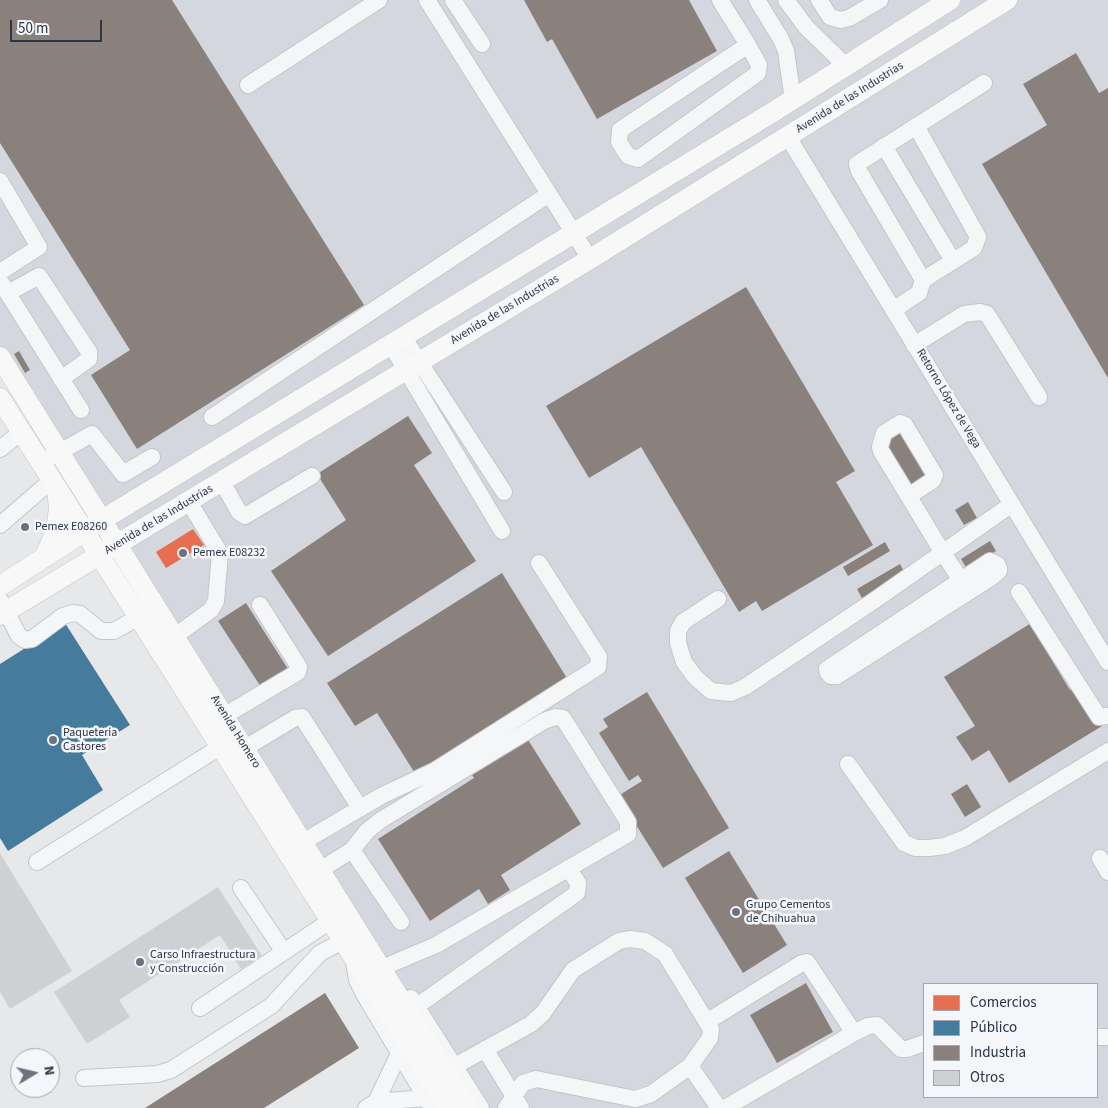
<!DOCTYPE html>
<meta charset="utf-8">
<style>
body{margin:0}
#map{position:relative;width:1108px;height:1108px;overflow:hidden;background:#e6e8ea;font-family:"Source Sans 3",sans-serif}
canvas{display:block}
.legend{position:absolute;left:923px;top:983px;width:175px;height:115px;box-sizing:border-box;background:#f4f6f9;border:1px solid #a4a8b1;margin:0;padding:6px 9px;list-style:none;font-size:15px;color:#2b3445}
.legend li{display:flex;align-items:center;gap:10px;height:25px}
.legend b{width:25px;border:1px solid #a4a8b1}
.north{position:absolute;left:10px;top:1048px;width:50px;height:50px;box-sizing:border-box;background:#f4f6f9;border:1px solid #a4a8b1;border-radius:50%;rotate:81deg;font-size:14px;font-weight:700;line-height:20px;text-align:center;color:#2b3445}
.north::after{content:'';display:block;margin:auto;width:18px;height:22px;background:#6c737f;clip-path:polygon(50% 0,100% 100%,50% 72%,0 100%)}
.scale{position:absolute;left:10px;top:20px;width:92px;height:22px;box-sizing:border-box;border:2px solid #2b3445;border-top:0;padding-left:6px;font-size:15px;line-height:18px;white-space:nowrap;color:#2b3445;-webkit-text-stroke:4px #f4f6f9;paint-order:stroke}
</style>
<div id="map">
<canvas width="1108" height="1108"></canvas>
<ul class="legend">
<li><b style="height:14px;background:#e76f51"></b>Comercios</li>
<li><b style="height:14px;background:#457b9d"></b>Público</li>
<li><b style="height:14px;background:#8a817c"></b>Industria</li>
<li><b style="height:14px;background:#ced0d3"></b>Otros</li>
</ul>
<div class="north">N</div>
<div class="scale">50 m</div>
</div>
<script>
const c = document.querySelector('canvas').getContext('2d');
c.lineJoin = 'round';
function paint(path, color) {
  c.fillStyle = color;
  c.fill(path, 'evenodd');
}
function shape(rows) {
  const path = new Path2D();
  for (const r of rows) {
    path.moveTo(r[0], r[1]);
    for (let i = 2; i < r.length; i += 2) path.lineTo(r[i], r[i + 1]);
  }
  return path;
}
function stroke(path, color, width, dash) {
  c.strokeStyle = color;
  c.lineWidth = width;
  c.lineCap = dash ? 'butt' : 'round';
  c.setLineDash(dash || []);
  c.stroke(path);
}
function drawText(font, color, halo, rows, align = 'center') {
  c.font = font + ' "Source Sans 3",sans-serif';
  c.lineWidth = 5;
  c.setLineDash([]);
  c.textBaseline = 'middle';
  c.strokeStyle = halo;
  c.fillStyle = color;
  for (const [text, x, y, turn = 0] of rows) {
    c.save();
    c.translate(x, y);
    c.rotate((+turn || 0) * Math.PI / 180);
    c.textAlign = isNaN(turn) ? turn : align;
    if (halo) c.strokeText(text, 0, 0);
    c.fillText(text, 0, 0);
    c.restore();
  }
}
const built = shape([
 [0,0,1108,0,1108,1108,477,1108,0,350],
 [924,984,1097,984,1097,1097,924,1097]
]);
const shops = shape([
 [193,529,204,545,166,568,156,552]
]);
const public = shape([
 [65,623,130,725,82,755,103,790,8,851,0,838,0,664]
]);
const industry = shape([
 [0,0,172,0,364,305,137,449,91,375,130,350,0,143],
 [524,0,689,0,717,51,597,119,552,39,547,42],
 [1076,53,1099,93,1108,88,1108,378,982,164,1047,125,1023,84],
 [746,287,855,471,836,482,873,545,762,611,756,601,739,612,641,447,589,478,546,406],
 [19,351,30,370,25,373,14,354],
 [408,416,432,453,414,465,476,561,328,656,271,571,346,520,317,474],
 [900,433,927,476,911,487,884,443],
 [968,502,977,518,964,525,955,510],
 [990,541,996,551,967,569,961,559],
 [885,542,890,551,848,576,843,567],
 [900,564,906,575,863,600,857,589],
 [502,573,568,680,416,775,377,713,355,726,327,683],
 [246,603,288,669,261,687,218,621],
 [1036,620,1044,632,1037,636,1070,690,1077,686,1102,726,1009,783,989,750,972,761,956,737,975,726,944,677],
 [647,692,729,828,663,868,618,796,642,781,638,775,629,781,599,733,608,727,603,719],
 [525,735,581,824,501,875,510,890,488,904,479,889,430,921,378,839,474,778,469,770],
 [967,784,981,807,965,817,951,794],
 [729,851,787,945,743,973,685,878],
 [806,983,833,1032,777,1063,750,1015],
 [325,993,359,1048,264,1108,145,1108]
]);
const building = shape([
 [0,853,72,971,10,1009,0,992],
 [218,887,262,956,241,969,220,935,119,1000,130,1017,87,1044,54,992]
]);
const minor = shape([
 [427,0,590,259],
 [453,0,482,44],
 [720,0,748,45,759,65,758,73,638,159,628,156,619,142,620,130,748,45],
 [757,0,781,39,786,51,793,100],
 [786,0,806,27,846,66],
 [819,0,830,17,841,20,849,18,880,0],
 [248,85,379,0],
 [916,126,978,237,974,248,923,280],
 [788,137,1108,662],
 [884,146,953,261],
 [0,181,39,247,0,272],
 [0,281,81,410],
 [8,293,39,276,89,352,89,359,61,379],
 [893,310,919,293,923,280,859,171,857,164,984,83],
 [404,338,504,492],
 [391,345,502,531],
 [914,345,964,314,980,312,987,314,1039,397],
 [212,417,549,194],
 [0,449,21,432],
 [49,458,92,434,123,474,152,457],
 [222,482,239,512,245,516,312,476],
 [909,496,933,480,935,475,905,425,900,423,884,433,880,447,881,451,943,553,961,580],
 [0,525,52,480],
 [990,561,997,564,999,568,999,571,992,577,837,676,831,676,828,673,827,669,990,561],
 [1019,592,1099,717,1108,716],
 [718,599,683,622,678,631,678,643,684,662,695,677,711,691,731,693,745,687,875,600,1012,504],
 [0,600,19,636,25,640,32,639,63,616,73,613,80,614,101,631,114,631,139,617],
 [175,636,211,610,216,601,220,553,189,502],
 [224,716,298,672,299,667,260,605],
 [245,748,295,718,302,717,360,808],
 [848,764,904,843,916,848,929,848,945,846,965,838,1108,751],
 [303,842,381,796,434,771,598,667,599,657,539,563],
 [352,850,401,922],
 [1100,858,1108,872],
 [37,862,220,747],
 [320,870,352,850,367,831,381,820,544,721,555,717,563,718,628,822,628,834,436,945,384,967],
 [241,888,284,952],
 [354,962,357,980,365,996,432,1108],
 [411,998,481,1108],
 [417,1006,577,893,578,883,568,868],
 [200,1008,330,921],
 [708,1021,802,963,807,962,854,1033,725,1108],
 [854,1033,868,1026,877,1025,901,1049,907,1049,924,1043],
 [1097,1037,1108,1037],
 [485,1049,521,1108],
 [455,1066,531,1024,543,1013,573,970,619,941,630,939,645,941,665,954,711,1029,710,1038,690,1066,651,1094,635,1099,536,1079,523,1083,506,1108],
 [690,1066,719,1108],
 [84,1078,157,1074,171,1070,271,1006,320,953,343,941],
 [376,1102,398,1056],
 [366,1108,376,1102,425,1098]
]);
const major = shape([
 [0,357,468,1108],
 [0,398,449,1108],
 [44,558,56,531,59,508,57,490],
 [0,586,102,520,773,112,950,0],
 [0,615,590,259,1007,0]
]);
const markers = [
 [25,527,5,"#6c737f"],
 [183,553,5,"#6c737f"],
 [53,740,5,"#6c737f"],
 [736,912,5,"#6c737f"],
 [140,962,5,"#6c737f"]
];
const streetNames = [
 ["Avenida de las Industrias",850,98,-32],
 ["Avenida de las Industrias",505,310,-31],
 ["Retorno López de Vega",948,399,59],
 ["Avenida de las Industrias",159,520,-31],
 ["Avenida Homero",235,732,58]
];
const poiNames = [
 ["Pemex E08260",35,527],
 ["Pemex E08232",193,553],
 ["Paqueteria",63,733],
 ["Castores",63,747],
 ["Grupo Cementos",746,905],
 ["de Chihuahua",746,919],
 ["Carso Infraestructura",150,955],
 ["y Construcción",150,969]
];
paint(built, '#d4d7dd');
paint(shops, '#e76f51');
paint(public, '#457b9d');
paint(industry, '#8a817c');
paint(building, '#ced0d3');
stroke(minor, '#c4c6c8', 18);
stroke(major, '#c2c5c8', 21);
stroke(minor, '#f5f6f7', 16);
stroke(major, '#f8f8f8', 20);
for (const [x, y, r, color] of markers) {
  const dot = new Path2D();
  dot.arc(x, y, r, 0, 2 * Math.PI);
  c.fillStyle = color;
  c.fill(dot);
  stroke(dot, '#f4f6f9', 2);
}
drawText('12px', '#2b3445', '#f4f6f9', streetNames);
drawText('12px', '#2b3445', '#f4f6f9', poiNames, 'left');
</script>
